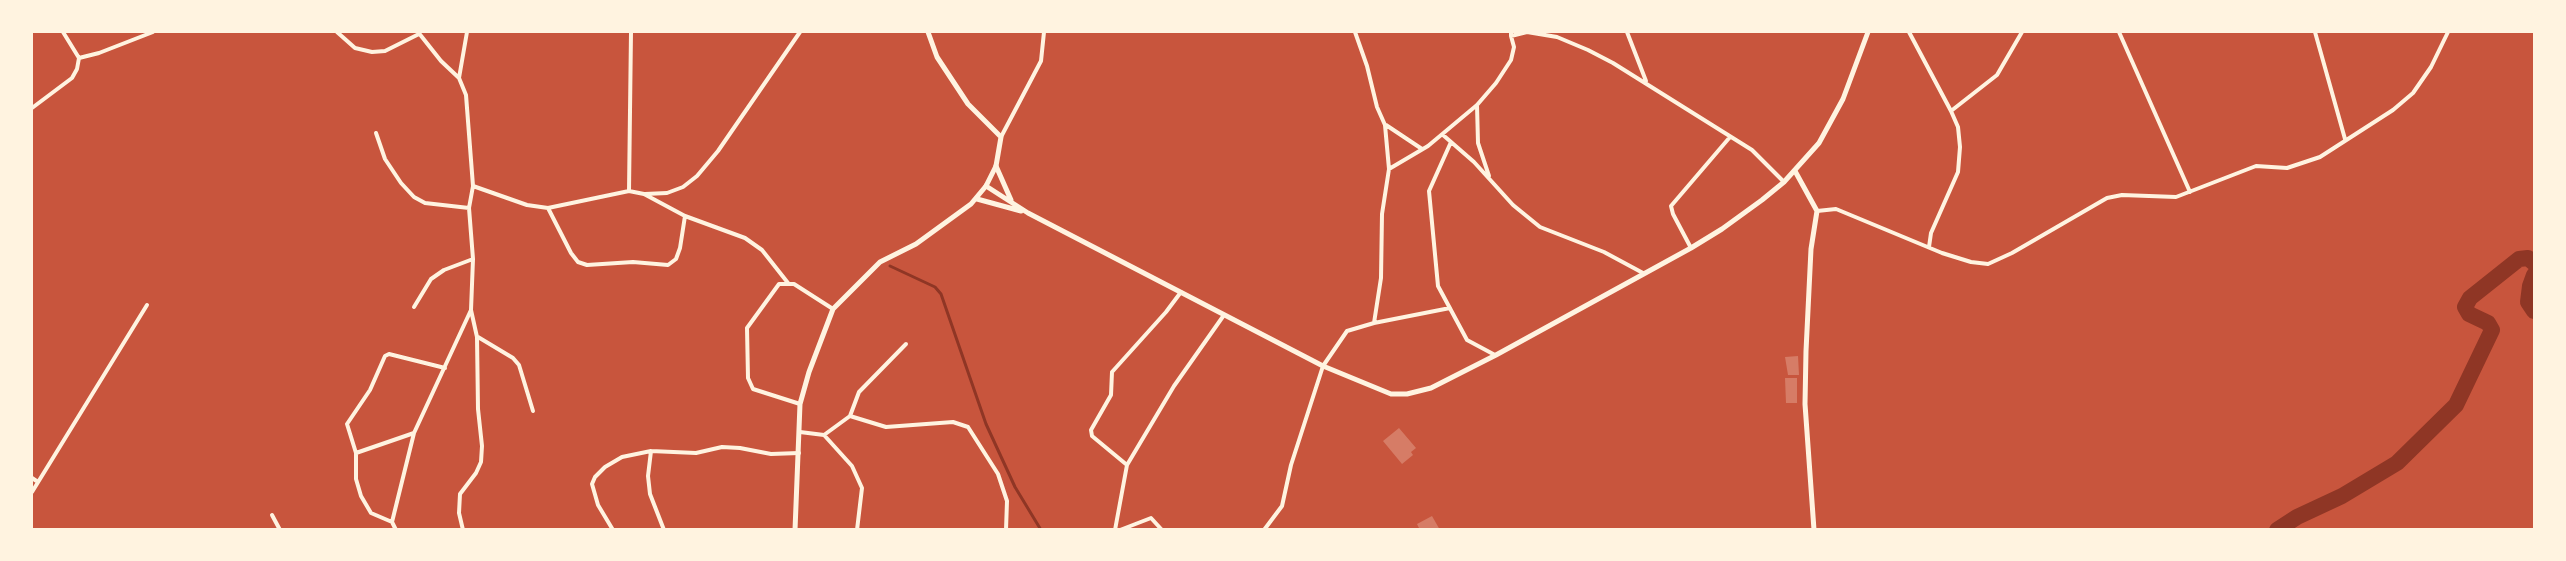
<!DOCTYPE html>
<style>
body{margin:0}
#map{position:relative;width:2566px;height:561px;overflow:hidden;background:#c8553d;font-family:Montserrat,sans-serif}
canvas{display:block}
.frame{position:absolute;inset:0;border:33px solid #fff3e0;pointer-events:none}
</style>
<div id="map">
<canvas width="2566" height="561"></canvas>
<div class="frame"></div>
</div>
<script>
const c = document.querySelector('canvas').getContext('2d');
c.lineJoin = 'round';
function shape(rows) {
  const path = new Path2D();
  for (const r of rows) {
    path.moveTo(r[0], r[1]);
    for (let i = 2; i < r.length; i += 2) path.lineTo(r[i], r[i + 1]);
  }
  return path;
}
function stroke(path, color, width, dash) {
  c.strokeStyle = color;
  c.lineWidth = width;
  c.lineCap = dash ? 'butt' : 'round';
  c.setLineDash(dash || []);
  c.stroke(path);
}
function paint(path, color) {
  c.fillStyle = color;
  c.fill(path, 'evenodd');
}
const stream = shape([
 [890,266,935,287,941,294,986,424,1015,487,1041,530]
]);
const river = shape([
 [2534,275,2530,286,2528,302,2534,311],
 [2277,530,2297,517,2342,496,2397,463,2456,405,2492,330,2488,323,2469,314,2465,307,2470,298,2519,259,2528,258,2534,263]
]);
const building = shape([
 [1798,356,1799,375,1788,375,1785,357],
 [1785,378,1797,378,1797,403,1786,403],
 [1399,428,1416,448,1411,452,1413,455,1402,464,1383,441],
 [1432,516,1440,530,1420,530,1417,524]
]);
const minor = shape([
 [337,32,355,48,372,52,385,51,419,34],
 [1355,32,1367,66,1377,107,1385,125,1389,169,1382,214,1381,278,1374,323],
 [1511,32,1511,36,1527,32,1557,37,1588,50,1613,63,1752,150,1784,182],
 [1627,32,1646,81],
 [1909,32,1951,111,1958,127,1960,147,1958,172,1931,233,1929,247],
 [2119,32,2190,192],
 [2315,32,2345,139],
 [79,58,99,53,153,32],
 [459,78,467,32],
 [1477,105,1478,143,1489,176],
 [32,108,72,78,77,69,79,58,63,32],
 [1951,111,1997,75,2022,32],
 [1386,125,1422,149],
 [376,133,385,159,401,183,414,197,425,203,469,208],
 [1443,135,1474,162,1513,205,1540,227,1604,252,1643,273],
 [1001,137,1041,61,1044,32],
 [1451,142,1429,191,1438,286,1467,340,1495,355],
 [1389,169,1428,146,1477,105,1496,83,1511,60,1514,47,1511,36],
 [473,186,527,205,548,208,629,191,644,194,685,216,745,238,762,250,788,283],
 [629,191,631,32],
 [645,194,667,193,683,187,697,176,718,151,800,32],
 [548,208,571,253,578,262,587,265,633,262,668,265,676,259,680,248,685,216],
 [1817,211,1836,209,1942,253,1971,262,1988,264,2012,253,2107,198,2122,195,2176,197,2256,166,2287,168,2320,157,2393,110,2413,93,2431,67,2448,32],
 [1691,248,1673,214,1671,206,1730,137],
 [414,307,431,279,444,270,473,259],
 [478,337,513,358,519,365,533,411],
 [800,404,753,389,748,378,747,328,779,284,794,284,833,309],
 [850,416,859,392,906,344],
 [800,432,824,435,852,466,862,488,857,530],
 [824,435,850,416,886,427,953,422,968,427,998,474,1007,501,1006,530],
 [651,451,648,476,650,494,664,530],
 [356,453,414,433],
 [1127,465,1092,436,1091,430,1111,395,1112,372,1166,312,1181,292],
 [32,478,38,482],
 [32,492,147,305],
 [272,515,280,530],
 [392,522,371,513,361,496,356,479,356,453,347,424,370,390,385,356,389,354,445,368],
 [396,530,392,522,414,433,471,310,473,259,469,208,473,186,466,95,459,78,441,61,418,32],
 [463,530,459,513,460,494,476,473,481,462,482,446,478,409,477,337,471,310],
 [613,530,598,505,592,484,595,477,605,467,622,457,651,451,696,453,722,447,740,448,771,454,799,453],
 [1115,530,1127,465,1174,386,1224,315],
 [1120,530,1151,518,1162,530],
 [1264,530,1282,506,1291,465,1323,366,1347,331,1374,323,1450,308]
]);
const tertiary = shape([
 [1795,171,1817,211,1811,249,1806,351,1805,404,1814,530],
 [795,530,800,404,809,372,833,309,880,262,916,244,971,204,986,186,996,166,1001,137,968,104,937,57,928,32]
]);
const secondary = shape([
 [996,166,1011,200],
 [986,186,1028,213,1323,366,1391,394,1407,394,1431,388,1496,355,1691,248,1722,229,1762,200,1784,182,1819,143,1843,99,1868,32],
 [977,199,1021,211]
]);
stroke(stream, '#8f3625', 3);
stroke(river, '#8f3625', 16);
paint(building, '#d67c66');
stroke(minor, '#fff3e0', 4);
stroke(tertiary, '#fff3e0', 5);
stroke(secondary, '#fff3e0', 5);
</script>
